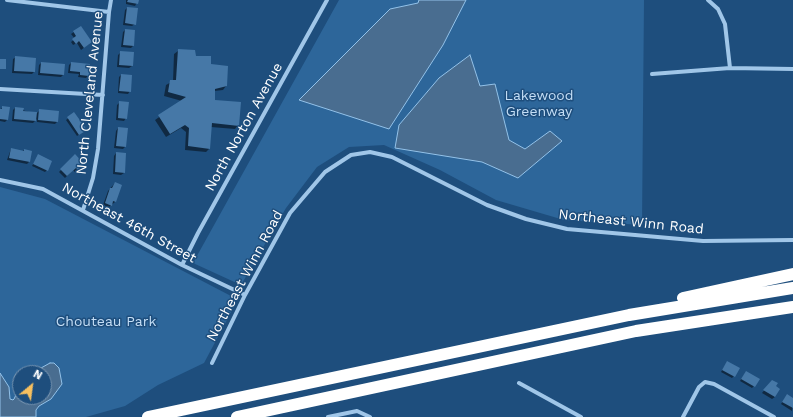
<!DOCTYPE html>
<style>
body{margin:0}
#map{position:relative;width:793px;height:417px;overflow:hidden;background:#1e4e7d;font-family:"Work Sans",sans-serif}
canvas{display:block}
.north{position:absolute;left:12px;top:365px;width:40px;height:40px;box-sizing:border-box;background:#1e4e7d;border:1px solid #7895b1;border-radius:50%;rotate:29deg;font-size:11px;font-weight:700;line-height:16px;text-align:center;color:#fff}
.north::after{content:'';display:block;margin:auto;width:14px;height:18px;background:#f7c05f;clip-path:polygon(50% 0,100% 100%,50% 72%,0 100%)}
</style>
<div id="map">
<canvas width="793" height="417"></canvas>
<div class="north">N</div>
</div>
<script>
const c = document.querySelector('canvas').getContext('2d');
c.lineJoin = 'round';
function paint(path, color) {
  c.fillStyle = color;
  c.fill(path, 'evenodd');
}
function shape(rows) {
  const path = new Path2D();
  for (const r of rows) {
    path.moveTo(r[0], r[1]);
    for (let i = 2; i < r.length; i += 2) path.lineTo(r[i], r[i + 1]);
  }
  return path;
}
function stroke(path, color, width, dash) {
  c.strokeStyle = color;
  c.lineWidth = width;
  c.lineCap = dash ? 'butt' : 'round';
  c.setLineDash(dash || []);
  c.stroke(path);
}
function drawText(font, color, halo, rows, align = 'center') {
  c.font = font + ' "Work Sans",sans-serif';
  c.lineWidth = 3;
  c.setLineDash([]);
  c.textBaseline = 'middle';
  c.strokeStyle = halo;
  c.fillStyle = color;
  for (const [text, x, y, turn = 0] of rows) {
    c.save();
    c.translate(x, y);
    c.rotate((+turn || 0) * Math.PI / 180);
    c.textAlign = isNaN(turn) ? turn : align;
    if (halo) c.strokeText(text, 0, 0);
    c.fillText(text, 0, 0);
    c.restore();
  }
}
const green = shape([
 [339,0,644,0,642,225,564,220,496,200,440,170,384,145,349,147,317,167,286,208,241,285,193,263],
 [0,187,45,199,231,296,235,305,204,363,158,385,125,406,86,417,0,417],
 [20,373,44,373,44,397,20,397]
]);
const water = shape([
 [419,0,466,0,443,45,389,129,299,100,390,9,418,3,419,0],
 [470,55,480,86,495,84,509,140,525,149,550,131,562,141,518,178,482,162,395,148,399,125,439,78,470,55],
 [50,363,54,363,59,368,62,384,51,399,39,406,36,410,36,417,0,417,0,373,9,387,10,399,13,400,14,399,20,387,20,397,44,397,44,373,32,373,50,363]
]);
const shadow = shape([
 [126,0,138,0,135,6,126,4],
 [127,8,135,24,132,26,123,25,125,10],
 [125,30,133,46,131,48,121,47,123,32],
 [74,32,89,44,81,50,77,43,73,45,71,42,75,39,71,34],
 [178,51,195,57,210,65,226,86,223,90,214,91,214,101,238,125,235,129,211,127,209,149,206,152,185,150,186,132,181,128,166,137,155,120,182,101,164,96,166,85,173,81,174,54],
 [121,52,132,66,129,68,117,67,118,55],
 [16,57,34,72,32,74,12,73,13,59],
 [41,63,63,75,61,77,38,75,39,65],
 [71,63,88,76,86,78,78,77,79,74,68,73,69,65],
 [121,75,130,91,128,94,118,93,119,77],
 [120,102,126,118,124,121,116,120,117,105],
 [3,107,7,120,5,122,0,121,0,110],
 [15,108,36,114,40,110,57,122,55,124,37,122,37,119,33,123,12,121,13,110],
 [74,114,83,132,77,136,66,120],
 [118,128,127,129,125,147,123,149,114,148,116,131],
 [11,149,22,152,24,150,29,162,27,164,7,160],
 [116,153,124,173,121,175,113,174,114,156],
 [38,156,47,170,45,172,32,166],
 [75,156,84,165,76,173,73,170,65,178,59,172],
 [115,183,115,202,109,207,103,205,108,191],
 [727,362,734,376,732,378,721,372],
 [746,372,754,386,752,388,740,381],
 [770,383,775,397,772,399,762,393],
 [785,398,793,399,792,411,781,404]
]);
const building = shape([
 [128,0,139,0,138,4,127,2],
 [127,7,138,8,136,25,125,23],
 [81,26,92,42,84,48,79,41,76,44,72,39,76,36,73,31],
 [125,29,135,30,134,46,123,45],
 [178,49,195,50,196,56,211,56,211,64,228,66,227,86,215,89,215,100,241,102,239,126,212,123,210,149,188,146,189,128,185,125,170,134,158,115,186,97,168,92,170,80,176,80],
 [120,51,134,52,133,66,119,65],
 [15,56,36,58,35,72,14,71],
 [0,59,6,59,6,69,0,69],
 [41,62,65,64,64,75,40,73],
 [71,62,90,64,89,76,80,75,80,72,70,71],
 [121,74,132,75,131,92,119,91],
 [119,101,129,102,127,119,118,118],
 [2,106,10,107,8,120,0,119,0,109,2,109],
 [15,107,24,108,23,111,37,112,36,121,14,119],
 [39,109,59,111,58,122,38,120],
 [74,112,87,130,79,135,67,117],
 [118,127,128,128,126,147,116,146],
 [11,148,24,151,24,149,32,151,30,162,9,158],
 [116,152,126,153,125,173,115,172],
 [38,154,52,161,48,171,33,164],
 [75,154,85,165,79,171,76,168,67,176,60,169],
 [115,182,122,185,116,202,113,201,112,206,105,203,110,188,112,188],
 [727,361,740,368,735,377,722,370],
 [746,371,760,379,755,387,741,379],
 [772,380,778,383,776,386,780,389,775,397,763,390],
 [787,394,793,398,793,408,782,402]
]);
const street = shape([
 [7,0,109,12],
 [708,0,718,9,725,24,730,68],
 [652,74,730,68,793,69],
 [0,89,103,95],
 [0,180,43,189,182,265,245,295],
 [83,210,93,178,98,149,109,12,111,0],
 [182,265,198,233,327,0],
 [212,363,245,295,290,213,325,172,351,155,370,152,392,157,487,205,526,219,567,229,703,241,793,240],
 [519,383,581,417],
 [328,417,357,411,370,417],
 [683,417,699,387,705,382,714,384,774,417]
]);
const highway = shape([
 [683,298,793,274],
 [148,417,629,315,793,288],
 [237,417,636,331,793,307]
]);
const streetNames = [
 ["North Cleveland Avenue",90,93,-84],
 ["North Norton Avenue",244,127,-61],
 ["Northeast Winn Road",631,222,6],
 ["Northeast 46th Street",129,223,29],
 ["Northeast Winn Road",245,276,-62]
];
const parkNames = [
 ["Lakewood",539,96],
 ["Greenway",539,112],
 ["Chouteau Park",106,322]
];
paint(green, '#2d669a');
paint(water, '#496d90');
stroke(water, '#93c2e9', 1);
paint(shadow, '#0007');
paint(building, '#4678a7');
stroke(street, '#a0c6e8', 4);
stroke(highway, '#fff', 12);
drawText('14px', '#fff', '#1e4e7d', streetNames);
drawText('14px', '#c4def6', '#1e4e7d', parkNames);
</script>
